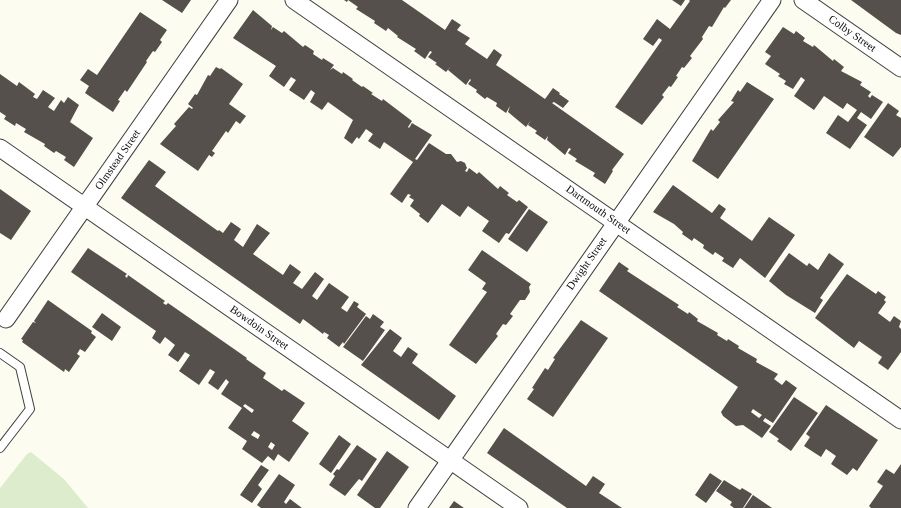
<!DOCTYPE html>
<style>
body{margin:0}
canvas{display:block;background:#fdfcf0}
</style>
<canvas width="901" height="508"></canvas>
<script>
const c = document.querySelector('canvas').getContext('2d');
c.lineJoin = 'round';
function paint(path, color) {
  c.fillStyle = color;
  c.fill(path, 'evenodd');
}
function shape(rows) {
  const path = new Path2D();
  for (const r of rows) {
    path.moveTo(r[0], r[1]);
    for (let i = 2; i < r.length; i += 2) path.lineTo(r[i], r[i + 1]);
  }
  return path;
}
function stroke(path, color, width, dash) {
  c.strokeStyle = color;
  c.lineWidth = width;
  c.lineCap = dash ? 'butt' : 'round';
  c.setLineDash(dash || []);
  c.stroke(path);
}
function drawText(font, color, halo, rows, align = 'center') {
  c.font = font + ' "Times New Roman",serif';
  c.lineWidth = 4;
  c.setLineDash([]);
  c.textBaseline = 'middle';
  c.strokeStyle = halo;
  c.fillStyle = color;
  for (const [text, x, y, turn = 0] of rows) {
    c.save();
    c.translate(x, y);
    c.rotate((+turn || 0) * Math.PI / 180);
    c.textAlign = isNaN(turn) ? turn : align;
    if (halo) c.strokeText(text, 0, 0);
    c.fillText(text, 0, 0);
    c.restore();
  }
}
const pitch = shape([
 [31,452,64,479,88,508,0,508,0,488,27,454]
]);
const building = shape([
 [162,0,191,0,182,13],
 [344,0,402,0,445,30,452,19,461,25,457,30,470,38,465,44,487,59,494,49,502,55,496,65,505,71,545,99,553,88,560,93,559,94,569,101,563,108,554,102,552,103,624,154,612,170,613,171,605,184,593,176,595,173,575,161,577,159,568,153,571,149,569,148,565,155,547,140,548,136,545,140,535,133,537,131,528,125,531,120,526,127,508,112,510,106,506,113,496,106,497,103,487,97,485,99,476,92,477,90,468,84,471,80,470,79,466,85,448,70,451,66,446,72,435,64,437,63,428,57,432,52,430,51,425,59,414,51,416,49,397,37,398,36,388,28,386,31,374,23,375,21,356,9,358,7,348,0,347,2],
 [672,0,685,0,681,6],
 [689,0,731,0,725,8,724,7,712,27,709,26,702,37,703,39,690,56,692,58,684,68,682,67,676,76,678,77,671,87,669,86,662,95,664,97,642,125,615,107,662,40,659,38,653,46,643,39,657,19,670,29,690,1],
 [851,0,901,0,901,35,896,33],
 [253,10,272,26,271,30,273,27,282,33,284,31,303,47,305,45,314,51,313,54,322,60,323,58,334,65,330,70,333,68,342,74,343,72,353,79,352,80,362,87,363,86,373,93,371,94,382,101,383,99,412,121,408,127,409,128,412,123,432,135,415,159,417,160,429,143,446,154,451,154,457,162,461,161,465,163,467,168,465,171,467,172,469,168,477,174,479,172,498,189,500,186,509,193,507,195,517,202,519,200,528,207,509,234,506,233,499,243,482,231,489,221,468,206,460,217,442,204,428,223,419,216,420,214,410,206,414,200,409,197,411,195,408,194,402,203,390,194,413,162,384,142,380,149,368,141,373,134,366,129,359,139,357,137,352,144,344,138,353,120,328,102,322,110,310,102,315,93,311,90,304,100,289,90,296,80,291,77,284,87,269,76,276,66,233,38],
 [140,12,167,30,160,40,162,42,155,52,153,51,146,61,147,62,127,92,125,90,118,100,120,101,113,112,85,93,89,86,80,80,88,69,97,75],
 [783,27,794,34,796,31,805,38,803,41,813,47,814,45,833,61,834,59,844,67,841,71,862,82,860,85,871,92,868,96,870,98,872,95,883,102,871,119,861,112,857,118,867,125,850,149,826,133,838,115,848,122,857,110,847,103,843,109,824,96,814,110,794,96,805,80,801,77,793,89,784,84,786,81,778,76,780,74,765,64,771,56,765,52],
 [216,67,220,69,221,68,243,84,229,104,246,116,240,124,236,121,228,133,226,131,212,151,215,153,212,157,209,155,198,171,160,144,176,126,179,129,174,124,189,107,192,109,193,108,188,104,195,94,197,95,208,75,210,76],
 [0,74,17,86,19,82,35,94,33,97,37,99,43,90,55,98,48,107,54,111,61,100,64,103,68,97,79,105,70,122,93,138,74,167,64,160,66,157,56,151,54,153,44,146,45,144,24,132,26,129,16,123,15,126,4,119,6,116,0,112],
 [747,82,774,99,718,179,692,161,711,129,713,131,720,122,718,120,734,102,731,101,738,90,740,92],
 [888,103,899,111,896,115,901,118,901,147,893,157,864,137],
 [149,160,166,172,155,186,218,231,219,230,223,233,231,222,241,229,234,240,243,247,257,224,270,233,253,254,283,275,290,264,301,272,293,283,302,289,315,272,324,279,312,296,317,300,329,283,349,297,341,308,347,312,354,301,359,304,357,307,366,314,344,344,343,342,339,347,327,338,329,335,324,332,323,334,303,319,300,324,121,198],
 [673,185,712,213,719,204,726,209,720,218,752,241,769,217,795,235,765,278,740,258,733,268,722,261,724,258,715,252,713,255,703,248,704,245,694,238,692,241,682,234,683,232,674,224,653,212],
 [0,189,31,211,11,240,0,233],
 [529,209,548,222,527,252,508,239],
 [88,248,127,274,125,276,127,278,128,275,165,301,163,303,166,305,168,303,247,358,246,359,266,373,263,378,282,391,284,389,305,403,292,421,309,433,289,462,278,454,274,461,268,456,262,463,242,449,247,441,228,428,242,408,221,394,229,382,226,379,218,390,208,383,215,372,210,369,199,385,179,371,190,355,185,352,178,362,168,355,175,345,165,337,160,344,152,338,156,331,71,272],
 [245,404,254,410,252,413,243,406],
 [254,431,260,435,258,439,251,435],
 [271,442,275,445,272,450,268,447],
 [482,250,531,284,529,287,530,292,525,300,520,300,510,314,513,316,506,325,503,324,496,334,498,336,476,364,449,345,487,292,482,289,486,283,468,270],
 [789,253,807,266,809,263,818,270,829,253,844,264,820,298,823,300,815,313,786,295,769,281],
 [619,262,629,269,627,271,679,305,677,307,688,314,689,312,698,319,697,321,718,333,717,335,727,341,728,339,739,346,738,348,757,359,756,362,778,374,774,379,782,385,786,380,797,388,773,423,765,418,763,421,771,426,762,438,743,425,736,426,723,416,721,412,738,387,599,291],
 [753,409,762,415,759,418,751,412],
 [847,274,876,294,878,291,886,297,884,300,886,302,878,313,890,322,894,316,901,321,899,327,901,329,901,352,888,370,878,363,882,357,859,341,854,348,815,318],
 [48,300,92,331,91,333,96,337,85,352,80,349,77,354,80,356,69,372,65,369,64,372,22,342,23,340,21,339,33,322,36,323,34,321],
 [102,313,121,327,112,341,92,327],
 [373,314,384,322,380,327,385,330,363,361,343,347,366,316,370,319],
 [581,320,608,338,553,417,527,399,534,389,532,388,545,368,548,370,555,359,553,358],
 [390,329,402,338,393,351,401,357,408,347,418,354,412,363,456,396,439,420,361,365],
 [794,397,818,413,791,451,777,441,779,439,769,432],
 [826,405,878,440,857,471,853,468,847,475,831,464,836,456,826,449,821,457,804,446,810,437,806,434],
 [504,428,586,486,593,476,605,484,599,493,622,508,567,508,487,453],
 [339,435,351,444,331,473,319,464],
 [357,445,377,459,362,481,359,479,345,496,329,485,335,476,333,474,337,469,339,470],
 [387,451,409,467,380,508,375,508,357,495],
 [901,464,901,508,871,508,869,506,883,486,877,482,886,469,894,474],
 [261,465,269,470,258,485,262,489,252,503,240,495],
 [710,473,722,481,706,503,695,495],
 [279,474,295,485,284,502,286,504,290,499,302,508,261,508,257,505],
 [724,480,740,490,742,488,752,494,743,508,734,508,730,505,732,502,716,491],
 [753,495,772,508,744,508],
 [454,501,464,508,449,508]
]);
const lane = shape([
 [0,353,20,367,30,409,0,448]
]);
const street = shape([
 [294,0,901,420],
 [803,0,901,68],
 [0,148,519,508],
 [6,319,229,0],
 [417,508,772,0]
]);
const streetNames = [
 ["Colby Street",852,34,35],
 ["Olmstead Street",118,160,-55],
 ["Dartmouth Street",598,210,35],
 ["Dwight Street",587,264,-55],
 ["Bowdoin Street",259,328,35]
];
paint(pitch, '#deecce');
paint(building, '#55504b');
stroke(lane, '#404040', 10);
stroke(street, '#404040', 19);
stroke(lane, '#fff', 8);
stroke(street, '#fff', 17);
drawText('11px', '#0d0d0d', '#fff', streetNames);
</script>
